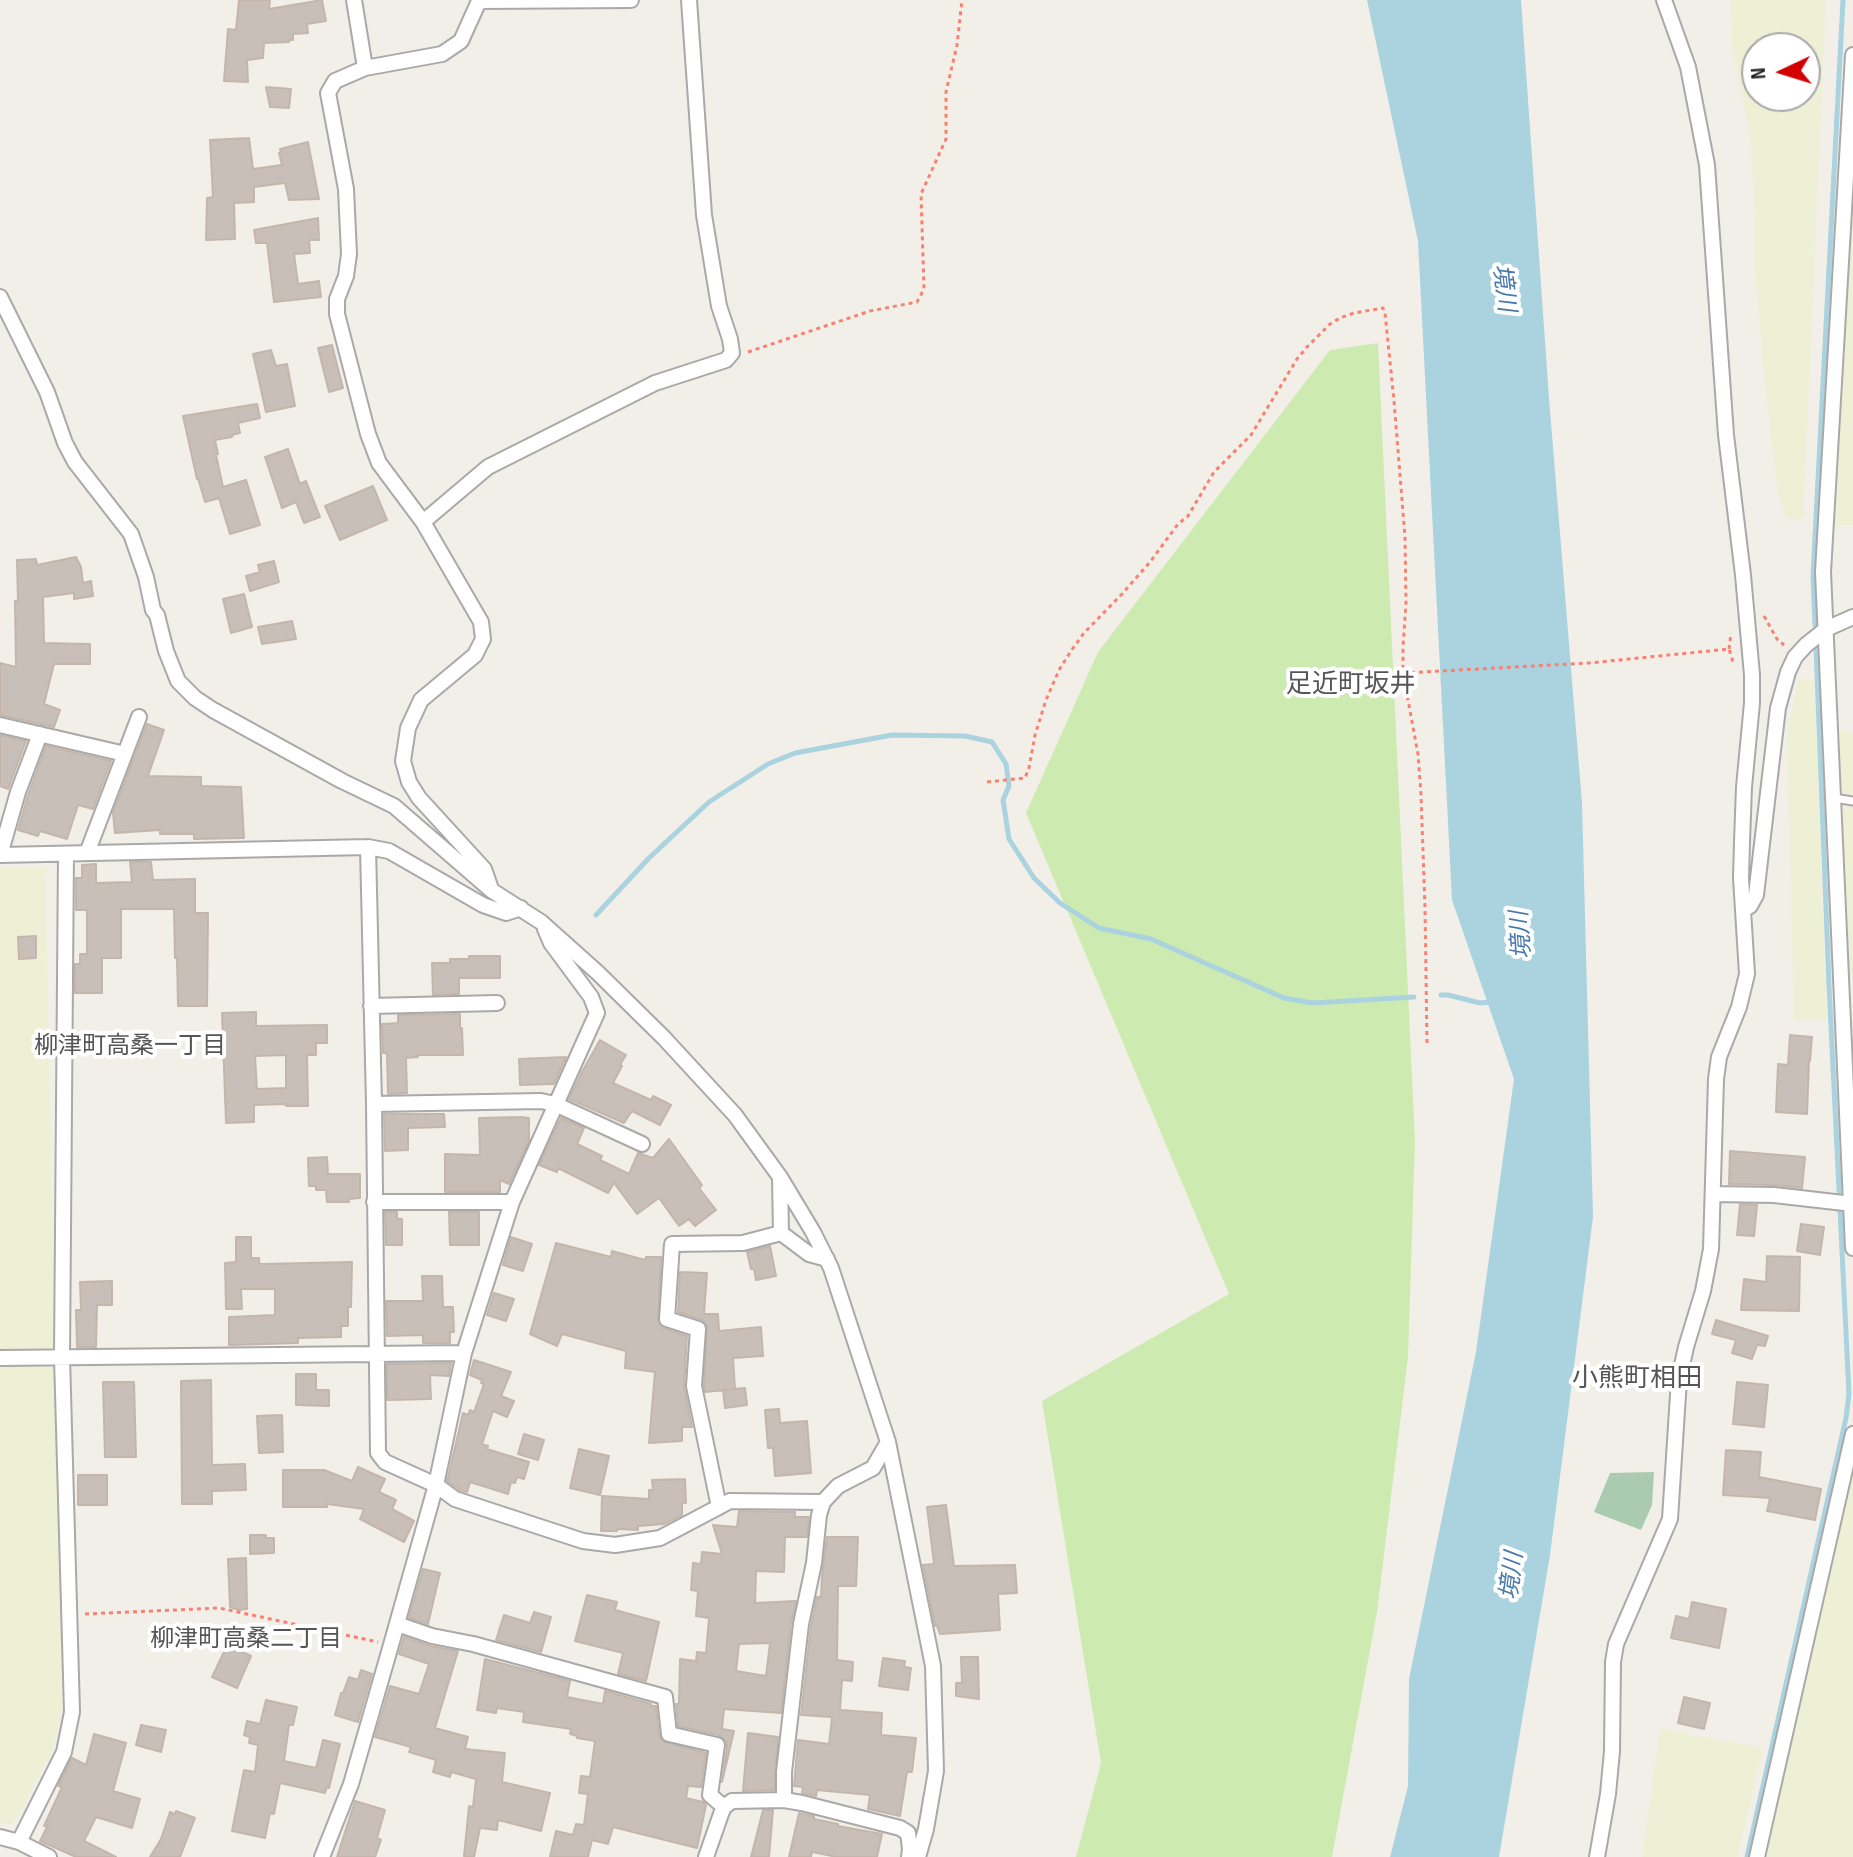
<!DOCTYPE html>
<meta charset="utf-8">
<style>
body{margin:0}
#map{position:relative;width:1853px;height:1857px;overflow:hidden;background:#f2efe9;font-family:"Sofia Sans Condensed",sans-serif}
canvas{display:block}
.north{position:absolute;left:1741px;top:32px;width:80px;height:80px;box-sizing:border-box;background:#fff;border:2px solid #a7a7a7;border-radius:50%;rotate:266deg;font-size:22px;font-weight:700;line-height:32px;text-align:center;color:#222}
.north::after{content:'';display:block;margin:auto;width:28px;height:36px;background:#d40000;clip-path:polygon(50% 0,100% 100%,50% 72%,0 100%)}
</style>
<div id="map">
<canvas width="1853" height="1857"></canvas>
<div class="north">N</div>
</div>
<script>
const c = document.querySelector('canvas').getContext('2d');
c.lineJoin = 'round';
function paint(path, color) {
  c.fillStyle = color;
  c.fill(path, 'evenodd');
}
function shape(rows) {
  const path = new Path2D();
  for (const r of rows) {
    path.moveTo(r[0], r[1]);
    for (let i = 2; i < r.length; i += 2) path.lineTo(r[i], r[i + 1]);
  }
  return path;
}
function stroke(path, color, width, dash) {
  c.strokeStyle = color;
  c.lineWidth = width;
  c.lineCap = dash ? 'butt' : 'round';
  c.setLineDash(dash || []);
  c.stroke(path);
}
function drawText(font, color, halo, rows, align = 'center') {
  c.font = font + ' "Sofia Sans Condensed","Noto Sans JP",sans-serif';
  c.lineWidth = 8;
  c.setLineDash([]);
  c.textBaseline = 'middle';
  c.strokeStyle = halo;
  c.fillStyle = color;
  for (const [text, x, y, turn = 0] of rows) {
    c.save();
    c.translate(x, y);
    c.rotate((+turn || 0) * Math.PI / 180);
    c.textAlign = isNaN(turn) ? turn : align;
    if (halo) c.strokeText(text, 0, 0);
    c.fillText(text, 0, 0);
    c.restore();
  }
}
const farmland = shape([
 [1731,0,1826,0,1803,519,1786,518,1778,493,1765,384,1755,268,1755,212,1750,136,1732,46],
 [1757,48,1805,48,1805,96,1757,96],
 [1853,105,1853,525,1831,525],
 [1799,680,1814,680,1827,1019,1794,1020,1787,733],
 [1839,730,1853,733,1853,975,1850,975],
 [0,867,45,868,63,1704,53,1749,13,1825,0,1822],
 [1846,1473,1853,1474,1853,1857,1762,1857],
 [1660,1729,1763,1748,1737,1857,1642,1857]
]);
const grass = shape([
 [1378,343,1415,1142,1408,1357,1377,1612,1332,1857,1076,1857,1101,1763,1042,1401,1229,1294,1026,813,1098,652,1330,350]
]);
const cemetery = shape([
 [1654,1472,1652,1505,1641,1530,1594,1512,1610,1473]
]);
const water = shape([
 [1367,0,1521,0,1549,398,1582,803,1593,1217,1550,1555,1499,1857,1390,1857,1408,1786,1409,1679,1476,1352,1514,1079,1452,900,1418,241]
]);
const stream = shape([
 [1815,625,1813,576,1843,0],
 [596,915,649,858,709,802,768,764,795,753,892,735,965,736,992,742,1006,764,1009,786,1003,800,1009,839,1034,878,1060,903,1099,928,1151,939,1284,998,1312,1003,1414,997],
 [1441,995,1448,995,1480,1003,1491,1002],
 [1747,1857,1846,1418,1849,1394,1829,985,1816,648]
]);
const building = shape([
 [239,0,270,0,269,9,322,0,326,21,307,24,308,33,293,34,293,40,288,40,289,42,264,43,263,58,247,60,248,82,224,81,228,29,236,30,239,0],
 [266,87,291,89,289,108,270,107,266,87],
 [249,138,253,169,282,165,279,153,281,152,280,149,308,142,319,199,289,200,285,183,254,187,254,202,234,203,235,239,206,240,207,198,213,197,210,140,249,138],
 [318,218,319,240,309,240,310,253,294,254,298,284,319,281,321,297,274,302,267,243,256,243,254,230,318,218],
 [332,345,343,388,329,392,318,348,332,345],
 [271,350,276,366,287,364,295,406,266,412,253,354,271,350],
 [257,404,260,418,238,423,240,433,232,435,232,437,215,440,218,454,216,455,223,487,246,480,260,525,230,534,219,498,205,502,198,478,197,479,183,416,257,404],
 [288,449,300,484,306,481,320,517,304,523,296,502,282,508,265,457,288,449],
 [373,486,387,520,340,540,325,506,373,486],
 [76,557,81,567,83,583,91,581,93,596,74,599,74,593,43,597,44,643,90,644,90,664,54,664,44,704,60,710,54,727,0,715,0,663,16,667,15,601,18,601,17,560,36,559,37,565,76,557],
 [274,561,279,582,250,591,246,576,260,572,258,565,274,561],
 [244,594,252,627,231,633,223,599,244,594],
 [292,621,296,639,262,644,258,627,292,621],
 [147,724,164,730,148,776,201,777,201,786,241,787,244,838,194,839,194,834,160,834,160,830,115,833,113,813,147,724],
 [0,735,26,741,8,789,0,786,0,735],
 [46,746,111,761,93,809,78,805,67,839,40,831,38,836,18,830,28,795,46,746],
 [130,862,151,862,153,880,195,879,195,913,208,913,207,1006,178,1006,177,958,175,958,174,909,121,909,121,958,102,958,102,993,75,993,75,964,80,964,80,954,87,954,87,910,76,910,76,878,82,878,82,865,96,864,96,883,132,882,130,862],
 [36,936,36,958,19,959,18,937,36,936],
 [469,956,500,956,500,978,459,978,459,994,433,995,432,963,450,963,450,959,469,959,469,956],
 [256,1012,256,1026,327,1025,327,1043,316,1043,316,1055,307,1055,308,1106,286,1106,286,1104,254,1105,254,1122,226,1123,222,1013,256,1012],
 [286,1055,286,1088,257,1089,255,1056,286,1055],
 [460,1014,460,1028,462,1028,463,1055,417,1055,418,1057,406,1058,407,1093,388,1094,387,1053,383,1053,382,1024,398,1023,398,1015,460,1014],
 [1790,1035,1812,1037,1810,1061,1809,1061,1807,1114,1776,1112,1778,1064,1788,1065,1790,1035],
 [600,1040,626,1055,620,1065,622,1066,613,1083,651,1100,653,1096,671,1105,660,1125,632,1111,624,1123,569,1099,583,1070,600,1040],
 [566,1057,554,1084,520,1085,519,1059,566,1057],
 [384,1114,444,1114,445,1127,408,1128,408,1150,385,1151,384,1114],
 [521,1117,529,1118,529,1141,509,1184,500,1180,500,1192,445,1192,445,1154,480,1155,479,1118,521,1117],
 [561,1118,584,1128,577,1144,602,1156,600,1160,629,1174,638,1153,653,1158,669,1139,702,1185,699,1188,716,1210,695,1226,689,1219,679,1226,659,1198,637,1214,614,1183,608,1193,558,1168,557,1172,539,1165,561,1118],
 [1730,1151,1805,1157,1802,1188,1774,1185,1729,1184,1730,1151],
 [327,1157,328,1174,360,1174,360,1198,349,1199,349,1202,327,1202,326,1190,316,1190,316,1186,309,1186,308,1158,327,1157],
 [1740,1204,1757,1205,1754,1236,1737,1235,1740,1204],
 [385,1212,397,1212,397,1219,402,1219,402,1245,386,1245,385,1212],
 [449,1212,479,1212,479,1245,450,1245,449,1212],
 [1801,1224,1824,1227,1820,1255,1797,1251,1801,1224],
 [236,1237,251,1237,251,1258,259,1258,259,1263,262,1264,352,1262,351,1307,348,1307,348,1326,341,1326,341,1337,298,1338,298,1343,229,1345,229,1317,275,1315,275,1289,241,1289,242,1309,226,1309,225,1263,236,1262,236,1237],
 [511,1237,532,1244,523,1271,503,1265,511,1237],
 [556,1243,611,1257,612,1251,645,1260,646,1257,661,1257,658,1322,663,1328,687,1336,684,1386,692,1427,682,1427,682,1441,649,1443,655,1372,625,1368,626,1351,562,1334,557,1346,530,1334,556,1243],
 [770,1246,776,1276,756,1280,754,1269,751,1269,747,1252,770,1246],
 [1767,1256,1800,1257,1799,1311,1741,1310,1744,1279,1766,1282,1767,1256],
 [680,1272,707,1273,704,1314,718,1314,719,1331,761,1327,763,1356,733,1358,735,1389,705,1392,704,1385,707,1326,702,1320,678,1312,680,1272],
 [422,1276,442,1276,443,1307,453,1307,454,1332,450,1332,450,1343,423,1343,423,1335,387,1336,386,1301,423,1301,422,1276],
 [112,1281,112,1305,97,1305,96,1347,77,1347,76,1310,81,1310,80,1282,112,1281],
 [494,1293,514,1299,506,1321,487,1315,494,1293],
 [1716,1320,1768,1336,1765,1346,1757,1345,1752,1359,1732,1353,1736,1340,1712,1334,1716,1320],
 [474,1360,511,1372,501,1396,514,1401,507,1417,493,1411,482,1444,488,1446,487,1449,529,1462,524,1479,517,1477,515,1483,511,1482,508,1494,470,1482,467,1492,460,1490,447,1481,463,1413,468,1415,470,1410,474,1412,484,1384,481,1383,482,1380,470,1375,474,1360],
 [451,1363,449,1376,430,1375,431,1399,387,1400,387,1364,451,1363],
 [296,1374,316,1374,316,1390,329,1390,329,1406,296,1405,296,1374],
 [211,1380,212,1465,245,1464,246,1490,212,1491,212,1504,182,1504,181,1381,211,1380],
 [103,1382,134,1382,136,1457,105,1457,103,1382],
 [1737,1382,1768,1385,1764,1427,1733,1424,1737,1382],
 [745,1388,747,1405,725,1408,723,1390,745,1388],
 [779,1409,780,1423,807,1421,811,1473,775,1476,773,1448,768,1448,765,1410,779,1409],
 [282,1415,283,1452,259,1453,257,1416,282,1415],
 [524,1434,544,1440,538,1460,518,1454,524,1434],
 [579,1449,609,1456,600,1495,570,1488,579,1449],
 [1726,1450,1761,1452,1759,1477,1821,1489,1815,1520,1767,1511,1770,1498,1723,1495,1726,1450],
 [358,1467,385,1479,379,1492,396,1500,392,1509,414,1521,404,1542,360,1519,364,1509,327,1504,327,1507,283,1507,283,1470,324,1470,352,1481,358,1467],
 [78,1475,107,1475,107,1505,78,1505,78,1475],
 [685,1479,686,1503,682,1503,682,1515,664,1524,638,1526,638,1530,617,1529,617,1531,601,1531,602,1496,649,1499,649,1490,653,1490,652,1480,685,1479],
 [946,1505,954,1566,1015,1565,1017,1593,998,1594,1000,1630,940,1634,937,1626,935,1626,923,1565,934,1564,927,1507,946,1505],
 [739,1511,795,1512,795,1517,809,1517,807,1537,785,1537,784,1572,756,1571,755,1603,796,1601,791,1623,781,1713,724,1709,722,1729,734,1731,722,1782,727,1746,726,1741,719,1735,678,1726,676,1704,679,1704,680,1659,696,1661,697,1652,706,1653,709,1618,696,1616,698,1591,691,1590,693,1563,701,1564,702,1552,722,1554,713,1525,737,1527,739,1511],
 [770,1643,766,1676,736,1671,739,1644,770,1643],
 [250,1535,266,1535,266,1538,274,1538,274,1553,250,1554,250,1535],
 [827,1537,858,1537,856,1586,838,1586,837,1660,853,1662,852,1681,842,1680,840,1710,882,1713,881,1735,916,1738,912,1772,907,1772,900,1816,868,1809,870,1795,817,1790,816,1796,802,1793,803,1787,794,1786,798,1740,829,1744,832,1717,801,1715,811,1626,817,1597,821,1597,822,1576,827,1537],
 [246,1558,247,1609,239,1610,230,1607,228,1559,246,1558],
 [423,1569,440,1573,428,1624,409,1618,423,1569],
 [587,1595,617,1602,615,1610,659,1622,646,1681,618,1674,623,1653,575,1641,587,1595],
 [1692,1602,1726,1609,1719,1648,1671,1638,1676,1616,1689,1619,1692,1602],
 [534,1612,551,1617,541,1652,496,1640,504,1615,530,1623,534,1612],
 [233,1633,246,1639,240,1651,251,1656,237,1688,212,1677,233,1633],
 [404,1637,430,1646,458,1651,435,1728,468,1737,465,1749,505,1753,502,1782,550,1793,541,1831,498,1820,497,1830,480,1828,474,1857,464,1856,469,1806,473,1807,476,1779,451,1772,450,1777,433,1772,436,1760,409,1752,411,1747,375,1737,390,1686,419,1694,429,1664,399,1654,404,1637],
 [961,1657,978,1657,979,1699,956,1696,956,1683,962,1683,961,1657],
 [883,1658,905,1661,904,1667,911,1668,908,1690,879,1686,883,1658],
 [485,1659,570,1681,567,1697,603,1704,605,1691,651,1704,651,1706,656,1706,659,1735,662,1741,706,1753,701,1787,688,1786,686,1798,703,1802,706,1805,697,1848,613,1827,608,1844,592,1840,588,1857,550,1857,556,1831,573,1835,576,1824,584,1825,588,1794,579,1793,581,1776,590,1777,595,1741,577,1738,577,1736,570,1734,571,1729,523,1722,524,1712,497,1708,496,1713,477,1710,485,1659],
 [361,1670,372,1674,358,1722,335,1715,341,1693,343,1693,349,1677,358,1680,361,1670],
 [1684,1697,1710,1703,1704,1729,1678,1723,1684,1697],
 [266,1700,297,1707,293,1725,289,1725,284,1761,316,1768,323,1740,340,1744,329,1788,327,1787,325,1793,280,1783,274,1814,270,1813,265,1838,232,1831,244,1770,255,1772,258,1745,249,1743,250,1737,244,1735,247,1721,260,1724,266,1700],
 [141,1725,166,1730,161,1752,136,1745,141,1725],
 [748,1733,778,1737,774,1790,743,1791,748,1733],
 [94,1734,126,1743,113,1791,140,1799,132,1828,96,1817,84,1841,116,1857,76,1857,40,1841,48,1825,44,1826,62,1787,58,1786,72,1758,86,1765,94,1734],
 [355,1801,385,1810,377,1838,381,1840,375,1857,337,1857,355,1801],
 [763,1810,773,1810,769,1857,751,1857,763,1810],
 [176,1811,195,1818,180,1857,150,1857,161,1839,170,1812,175,1814,176,1811],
 [799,1813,814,1816,814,1819,838,1824,838,1826,882,1834,877,1857,837,1857,812,1852,811,1857,789,1857,799,1813]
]);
const path = shape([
 [748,352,870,311,917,302,924,289,921,194,946,139,946,92,957,45,962,0],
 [1764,616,1777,639,1784,645],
 [1729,649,1731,633],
 [1403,673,1589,663,1729,649,1734,665],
 [987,782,1025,778,1029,768,1035,735,1046,700,1059,670,1071,651,1084,633,1122,594,1150,562,1178,524,1188,516,1214,472,1251,435,1297,359,1307,347,1330,324,1340,318,1354,313,1383,308,1385,313,1394,401,1405,537,1406,603,1403,647,1403,673,1418,754,1421,795,1425,908,1427,1044],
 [85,1614,219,1608,378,1642]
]);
const lane = shape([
 [1834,798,1853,801]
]);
const street = shape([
 [354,0,365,68],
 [1853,55,1823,572,1853,1248],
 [0,297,47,392,65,443,75,462,131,534,146,577,153,610,157,615,166,651,178,681,195,698,213,710,342,781,394,806,491,890,541,922,598,973,664,1038,735,1115,780,1177,813,1232,831,1268,888,1442,933,1666,936,1771,926,1829,918,1857],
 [423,522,488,467,655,383,726,360,732,353,730,339,719,306,704,215,689,0],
 [0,725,125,754],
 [368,847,374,1104,378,1453,385,1462,436,1485,455,1499,583,1541,615,1545,660,1538,730,1501,823,1502],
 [87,853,139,717],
 [0,855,368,847,389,851,483,905,506,913,521,908],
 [0,855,18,792,40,734],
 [491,889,484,869,419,798,409,782,403,761,408,728,421,700,475,655,483,639,481,622,423,522,379,463,368,434,337,314,337,299,346,276,349,254,346,189,328,93,335,81,365,68,442,54,461,41,479,1,631,0],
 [1743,910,1750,906,1756,895,1778,708,1788,672,1795,657,1806,645,1826,629,1853,617],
 [371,1006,497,1003],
 [374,1104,541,1101,555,1104,642,1144],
 [1713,1194,1774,1195,1853,1204],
 [374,1202,512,1202],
 [781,1233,809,1254,827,1259],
 [0,1358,464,1353],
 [719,1507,694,1386,698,1329,667,1319,672,1244,743,1243,781,1233,780,1177],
 [397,1624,432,1636,473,1644,665,1697,669,1734,717,1745,710,1795,724,1807],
 [784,1800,784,1772,801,1624,814,1563,819,1515,823,1502,838,1486,873,1468,888,1442],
 [0,1837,19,1842,49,1857],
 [19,1842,64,1752,72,1712,62,1357,66,854],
 [322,1857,351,1784,391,1645,436,1485,464,1353,512,1202,597,1013,591,997,551,943,545,929],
 [706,1857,721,1814,724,1807,732,1801,784,1800,802,1803,900,1828,908,1833,910,1849,909,1857],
 [1597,1857,1608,1794,1612,1751,1613,1662,1616,1644,1670,1519,1679,1379,1686,1347,1703,1291,1711,1249,1716,1079,1719,1057,1739,1007,1747,974,1741,878,1742,842,1744,787,1752,703,1752,675,1743,575,1726,435,1707,165,1688,67,1664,0],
 [1757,1857,1853,1434]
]);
const waterNames = [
 ["境川",1503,288,83],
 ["境川",1522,935,-94],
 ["境川",1513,1576,-83]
];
const neighbourhoodNames = [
 ["柳津町高桑一丁目",130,1047],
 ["柳津町高桑二丁目",246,1640]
];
const quarterNames = [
 ["足近町坂井",1351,685],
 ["小熊町相田",1637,1379]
];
paint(farmland, '#eef0d5');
paint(grass, '#cdebb0');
paint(cemetery, '#aacbaf');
paint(water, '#aad3df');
stroke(stream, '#aad3df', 5);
paint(building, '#c7bfb8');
stroke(building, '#c4b6ab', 2);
stroke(lane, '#a9a9a9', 11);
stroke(street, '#a9a9a9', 18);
stroke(path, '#fa8072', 3, [4, 4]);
stroke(lane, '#fff', 7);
stroke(street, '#fff', 14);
drawText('italic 24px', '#4a7aab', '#fff', waterNames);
drawText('24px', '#555', '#fff', neighbourhoodNames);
drawText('26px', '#555', '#fff', quarterNames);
</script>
